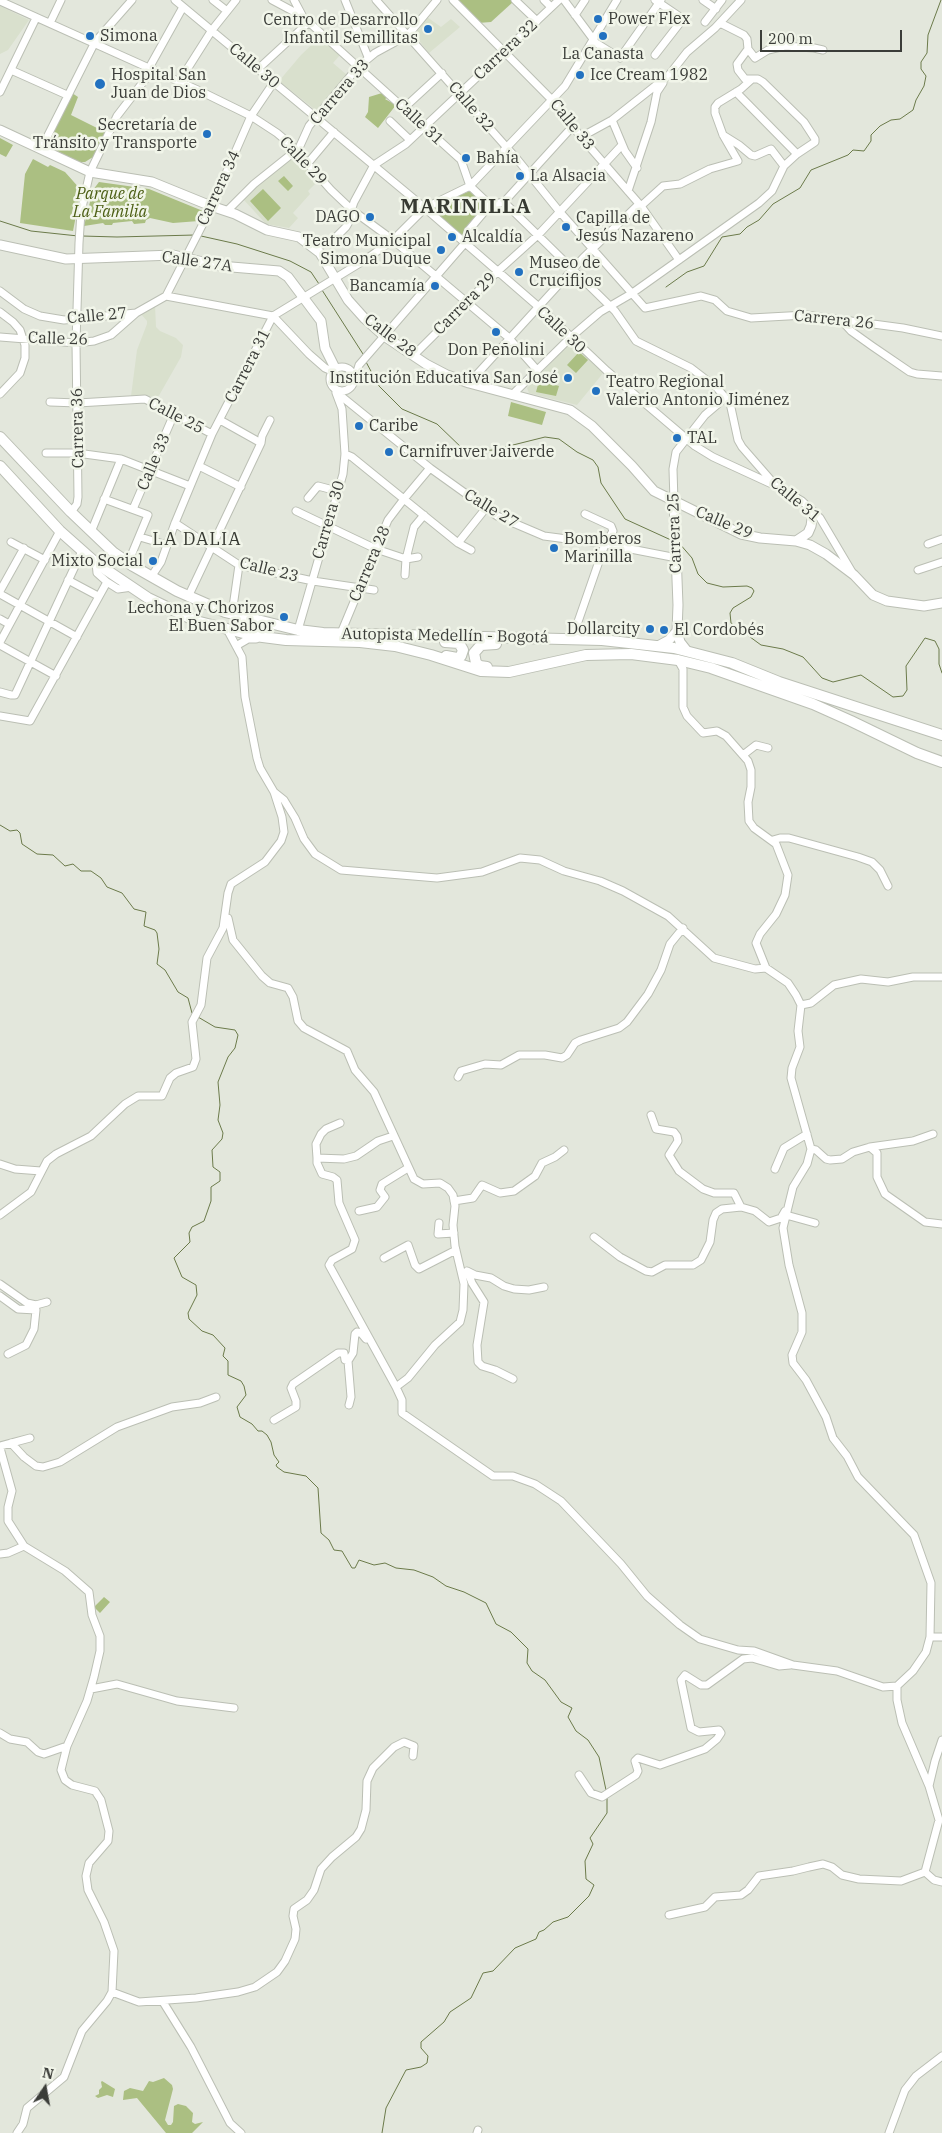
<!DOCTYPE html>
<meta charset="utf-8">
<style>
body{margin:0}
#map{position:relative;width:942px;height:2133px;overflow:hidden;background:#e3e7dc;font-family:"IBM Plex Serif",serif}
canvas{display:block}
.north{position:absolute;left:20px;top:2063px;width:50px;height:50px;-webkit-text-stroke:4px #f1f5e9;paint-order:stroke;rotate:12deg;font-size:14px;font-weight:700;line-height:20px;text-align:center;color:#3b3d39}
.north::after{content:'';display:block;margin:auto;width:18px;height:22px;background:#3b3d39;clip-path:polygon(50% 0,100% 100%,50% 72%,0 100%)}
.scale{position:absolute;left:760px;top:30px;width:142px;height:22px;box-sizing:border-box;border:2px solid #3b3d39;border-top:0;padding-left:6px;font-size:15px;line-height:18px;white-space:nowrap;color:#3b3d39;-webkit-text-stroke:4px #f1f5e9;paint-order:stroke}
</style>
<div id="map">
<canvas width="942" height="2133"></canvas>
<div class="north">N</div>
<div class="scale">200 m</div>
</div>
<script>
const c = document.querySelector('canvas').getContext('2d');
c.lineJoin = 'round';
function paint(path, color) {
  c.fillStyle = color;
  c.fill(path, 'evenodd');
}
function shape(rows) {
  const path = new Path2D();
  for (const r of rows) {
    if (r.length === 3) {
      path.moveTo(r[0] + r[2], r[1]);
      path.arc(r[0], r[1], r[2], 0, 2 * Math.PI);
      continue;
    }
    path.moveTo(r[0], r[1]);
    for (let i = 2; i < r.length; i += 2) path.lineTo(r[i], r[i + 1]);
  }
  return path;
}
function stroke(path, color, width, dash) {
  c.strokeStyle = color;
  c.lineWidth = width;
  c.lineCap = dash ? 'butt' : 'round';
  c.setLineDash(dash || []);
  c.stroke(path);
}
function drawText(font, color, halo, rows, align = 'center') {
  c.font = font + ' "IBM Plex Serif",serif';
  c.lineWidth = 5;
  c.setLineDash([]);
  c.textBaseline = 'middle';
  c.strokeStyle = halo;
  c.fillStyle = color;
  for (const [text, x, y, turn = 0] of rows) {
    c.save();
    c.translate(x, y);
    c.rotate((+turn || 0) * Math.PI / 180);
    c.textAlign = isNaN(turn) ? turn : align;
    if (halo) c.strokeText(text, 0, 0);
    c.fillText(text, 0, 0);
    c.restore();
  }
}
const built = shape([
 [0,6,29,20,8,50,0,54],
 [427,17,441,27,451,19,460,27,429,53,416,37,416,33],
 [320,37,340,55,333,63,347,75,318,112,279,81,301,55],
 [295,154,319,180,308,191,310,194,293,213,298,218,289,228,266,224,243,199,281,164],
 [155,305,156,327,160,331,176,338,183,345,181,357,157,399,147,395,131,396,137,350,147,324,147,321,141,314],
 [572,344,604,372,577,405,529,393,527,388,529,386,568,345]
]);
const green = shape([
 [456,0,511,0,513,2,491,22,478,23],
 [72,93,78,97,71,115,101,130,103,125,106,126,113,116,93,157,85,162,79,162,51,148,49,142],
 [382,93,387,98,385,99,396,105,378,128,365,117,368,112,369,97],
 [0,138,13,145,6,157,0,154],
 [33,159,48,167,50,165,65,172,81,190,73,231,20,223,25,174],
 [284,176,293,186,288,191,278,181],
 [99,182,149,189,203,211,199,221,173,223,150,218,146,220,145,223,134,224,132,221,113,223,112,225,105,225,103,223,84,226,93,190],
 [263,189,281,208,268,221,250,201],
 [470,191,473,192,486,206,462,242,426,209],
 [579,352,588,360,576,373,567,365],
 [539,381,559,386,556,396,536,392],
 [511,402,546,412,542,425,508,416],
 [104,1597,110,1602,100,1613,94,1607],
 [164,2078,172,2085,173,2089,165,2120,168,2125,171,2125,173,2122,174,2106,178,2104,186,2106,193,2113,192,2122,195,2124,203,2122,192,2133,166,2133,137,2098,123,2100,124,2091,130,2088,143,2091,149,2081,153,2082],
 [102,2081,115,2089,113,2097,107,2095,98,2098,95,2096,99,2094,99,2090,102,2087,101,2082]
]);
const stream = shape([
 [0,221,31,231,78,236],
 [82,236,117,237,195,235],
 [201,236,237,244,290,261,311,272,319,284],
 [666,287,687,272,704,266,722,237,740,234,747,227,759,220,773,204,800,188,811,170,848,155,853,150,864,151,871,141,871,135,880,126,891,120,900,119,913,110,916,100,924,86,926,76,921,69,921,62,927,53,928,35,941,0],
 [322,290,363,354],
 [366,362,379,386,402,409,437,424,464,450,476,451,493,450,545,437,559,439,577,452,593,460,598,467,601,483,625,519,671,540],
 [679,543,692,558,698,574,707,583,723,587,747,586,752,588,754,591,751,597,733,608,730,613,731,623,761,645,783,649,803,657,822,678,833,682,861,675,893,697,903,696,907,690,906,666,925,638,935,641,939,649,939,664,942,673],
 [0,825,10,831,17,830,20,833,22,844,37,854,53,855,65,866,73,864,81,871,91,871,101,878,107,887,122,893,134,909,146,912,144,926,155,930,157,933,159,949,157,964,165,970,178,992,188,998,192,1013],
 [198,1017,215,1027,235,1030,238,1035,235,1048,228,1057,218,1082,220,1105,218,1120,223,1133,222,1139,212,1150,213,1167,220,1172,220,1181,211,1187,211,1201,204,1221,192,1227,189,1233,190,1242,174,1258,182,1277,196,1285,197,1295,188,1313,189,1319,202,1331,213,1335,225,1348,223,1356,228,1361,228,1375,241,1381,244,1386,246,1395,237,1407,240,1417,252,1424,258,1431,262,1431,267,1435,271,1442,274,1455,279,1462,276,1465,277,1467,284,1472,306,1476,318,1488,321,1533,329,1540,334,1550,342,1551,352,1568,355,1568,359,1560,374,1565,385,1563,396,1568,414,1570,433,1577,446,1586,464,1592,486,1603,496,1624,511,1632,528,1649,527,1663,532,1671,545,1680,561,1702,572,1708,568,1717,576,1731,588,1740,599,1757,606,1790],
 [382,2133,386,2108,406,2070,421,2067,427,2063,428,2056,421,2048,421,2042,444,2022,450,2012,471,1998,483,1973,493,1971,515,1948,536,1939,539,1932,544,1930,553,1922,568,1917,589,1896,594,1885,586,1879,585,1861,593,1844,590,1838,607,1813,607,1797]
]);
const minor = shape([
 [175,0,426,209,548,315,607,371,695,446,713,457,776,486],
 [213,0,227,11],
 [272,0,302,16,461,160,470,186,490,205],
 [294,0,302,15],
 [345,0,368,57],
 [376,0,517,159,559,211,645,308,701,296,715,300,727,311,751,318,806,315,903,328,942,336],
 [453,0,552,100,581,137,641,206,679,260],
 [515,0,537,21],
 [544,0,551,7],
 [564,0,596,43,620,58,661,0],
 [655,0,683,19,655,55],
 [703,0,716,9],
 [0,1,200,91,251,116,277,133,290,144,331,190,352,210,393,240,508,337,537,370],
 [575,15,585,0],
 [705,22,722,0],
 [50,23,61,0],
 [720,23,744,35,747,39,748,49,755,58,768,50,785,46,814,48,823,50],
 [258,69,309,22],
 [11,70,67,95],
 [179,82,212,30,236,0],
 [0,92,36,18],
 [736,92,797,154],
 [404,108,442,73],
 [612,120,625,151,637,168],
 [390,121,410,140],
 [723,135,739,145,751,155,755,156,771,149,784,166],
 [581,137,612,120,669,75,687,52,715,28,741,0],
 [41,149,95,42,132,0],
 [308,163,334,132],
 [628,191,651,122,657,92,663,83],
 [504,202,573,126],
 [490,205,504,202,615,311,636,341,691,368,717,388,730,403,738,440,742,447,776,486,802,501,820,518,852,572],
 [641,206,663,186,680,184,710,169,738,161,723,135,715,113,715,107,718,103,741,89,751,80],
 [227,211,254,184,299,148,309,126,358,67,375,53,408,35,437,0],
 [316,248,337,236,346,227,353,215,352,208,354,202,374,165,406,144,559,0],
 [0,291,24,309,40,316,64,320,136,313,166,296,273,316,309,354,325,368,332,371],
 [166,296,209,212,251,116,274,82],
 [0,312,13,322,20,330,25,345,25,358,20,373,0,394],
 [841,320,851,331,872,346,910,372,917,374,942,376],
 [0,337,76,343,94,341,111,335,136,313],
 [414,355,497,272,539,234,622,145],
 [342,379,12],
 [355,378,359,365,465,243,468,231,490,205],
 [469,383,583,258,639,204],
 [336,392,430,468,497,516,544,536,605,544,677,558],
 [512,395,571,337,600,312,631,294,759,203,772,191,784,166,797,154,815,142,815,139,804,122,763,82,758,79,745,79,738,70,737,64,748,49],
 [50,402,78,403,145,399,212,434],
 [261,443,262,436,270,420],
 [46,453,77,453,121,459,190,486],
 [345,454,352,457,458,543,471,550],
 [199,466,241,487],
 [308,498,318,486,337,491],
 [104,499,148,515,128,563],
 [674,502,673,469,676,452,705,415,726,397],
 [133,509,174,414],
 [296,511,376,549,406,559,418,557],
 [71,512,77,504,78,497,76,343,79,243,81,212,90,172,117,116,147,77,149,68,183,7],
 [175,523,239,565,313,581,374,590],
 [91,532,121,459],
 [140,537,167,545],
 [11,542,45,560],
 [458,543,486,508],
 [928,544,942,539],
 [96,563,97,573,107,582,118,589,132,587],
 [918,570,942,562],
 [405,575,406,559,414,527,424,515],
 [151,577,161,562,175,523,212,434,273,316,365,260,393,240,425,208,470,186,565,86,617,0],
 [68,580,98,596],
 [0,591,24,548],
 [0,594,77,637],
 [188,597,261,443,220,420],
 [232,614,239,565],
 [0,619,9,624],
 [298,630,343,474,345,454,342,409,336,393],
 [341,633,388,520,404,499,430,468],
 [572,639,605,544,613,531,611,526,585,514],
 [0,642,60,531],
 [0,645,56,676],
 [236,646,248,639,256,639],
 [678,660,683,669,683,707,687,716,703,733,717,731,726,736,748,761,751,770,751,787,748,802,749,821,754,828,776,844,788,875,785,895,776,914,760,934,756,943,766,968],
 [0,692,11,695,15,695,82,551],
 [0,716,30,721,107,582],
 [743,755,756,745,768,748],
 [274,792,284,800,295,818,304,839,315,854,341,870,437,878,482,872,520,858,540,860,564,871,600,881,623,891,668,916,714,958,755,969,766,968,788,983,796,995,801,1005,798,1031,800,1047,792,1068,791,1078,811,1149,807,1164,793,1187,783,1228,789,1265,802,1313,802,1332,792,1355,793,1363,806,1380,826,1417,833,1438,847,1456,858,1477,914,1535,931,1583,930,1637,926,1652,913,1671,897,1686,897,1700,902,1723,929,1786,939,1820,925,1872,934,1880,942,1882],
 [773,840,780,838,789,838,858,857,872,862,880,870,888,886],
 [228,918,233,940,262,976,270,983,288,988,293,997,298,1021,304,1028,347,1051,355,1070,374,1092,414,1179,423,1184,440,1183,448,1188,453,1195,455,1206,453,1225,455,1246,464,1284,463,1310,460,1322,435,1345,408,1378,396,1387],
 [801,1005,811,1003,834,985,861,979,888,982,913,977,942,977],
 [458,1077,461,1071,485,1064,501,1065,519,1055,545,1055,562,1058,567,1055,575,1043,581,1040,619,1028,627,1022,648,994,661,970,670,944,683,928],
 [651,1115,656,1129,674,1132,677,1136,678,1141,669,1155,679,1171,703,1189,714,1193,734,1193,741,1207],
 [393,1136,378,1141,356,1156,344,1159,317,1158,317,1163,322,1174,333,1177,337,1180,339,1203,355,1240,352,1249,332,1260,329,1265,396,1387,402,1400,402,1413,493,1476,513,1476,535,1484,561,1501,621,1564,647,1596,680,1625,700,1639,738,1650,754,1651,793,1665,837,1671,883,1687,897,1686],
 [870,1147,913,1141,933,1134],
 [811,1149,816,1150,826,1159,830,1160,842,1159,853,1152,870,1147,877,1153,877,1177,885,1194,925,1222,942,1224],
 [317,1158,316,1144,321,1134,326,1129,340,1123],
 [0,1164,15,1169,41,1171],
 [775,1169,784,1148,807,1134],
 [454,1201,473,1198,482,1185,500,1193,514,1191,535,1176,542,1163,555,1157,564,1150],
 [359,1211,377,1207,385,1197,380,1190,382,1184,408,1168],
 [0,1215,31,1192,47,1161,56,1154,91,1136,125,1104,138,1096,162,1096,170,1078,176,1073,193,1067,196,1059,192,1022,201,1005,207,958,223,928,228,893,231,884,265,862,281,841,284,832,282,817,274,792,260,768,257,758,245,697,242,657,227,629],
 [786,1215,815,1223],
 [439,1223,438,1234,454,1233],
 [594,1237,620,1257,646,1271,652,1272,665,1265,693,1265,701,1260,710,1242,713,1220,716,1213,722,1209,741,1207,755,1211,769,1222,781,1218,785,1211],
 [384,1258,408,1245,415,1265,419,1269,456,1250],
 [467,1271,475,1275,491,1278,504,1286,514,1289,529,1290,544,1287],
 [468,1273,472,1283,484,1302,477,1345,478,1362,482,1366,495,1370,513,1379],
 [0,1284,27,1303,36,1305,47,1302],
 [0,1296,18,1309,36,1310,34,1329,26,1345,8,1354],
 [348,1361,351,1397,349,1405],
 [274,1420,296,1407,296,1401,291,1388,293,1384,338,1353,344,1353,345,1360,348,1361,353,1353,355,1334,357,1332,361,1333,366,1339],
 [11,1443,24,1457,36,1466,43,1467,60,1462,117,1427,172,1407,200,1403,216,1397],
 [0,1446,30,1438],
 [0,1448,12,1491,8,1507,8,1521,24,1546,65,1571,89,1592,92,1615,100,1636,100,1651,94,1677,87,1701,67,1746,61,1770,65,1780,72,1785,95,1791,101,1800,109,1831,108,1841,89,1863,86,1876,88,1890,104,1922,114,1951,112,1992,107,2001,82,2031,64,2077,27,2108,23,2124,17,2133],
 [0,1554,8,1553,24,1546],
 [930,1637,942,1637],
 [91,1689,117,1684,177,1701,234,1708],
 [0,1733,10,1739,27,1742,38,1752,44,1754,67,1746],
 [579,1775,591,1793,602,1797,636,1775,638,1771,635,1761,638,1758,660,1765,705,1749,717,1739,721,1733,719,1730,699,1732,691,1728,681,1680,685,1675,701,1685,707,1685,743,1659,752,1658,779,1666,790,1665],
 [929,1786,935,1761,942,1740],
 [669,1915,705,1907,715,1897,741,1895,748,1890,759,1876,793,1871,809,1867,823,1864,832,1867,842,1875,859,1879,901,1881,925,1872],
 [112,1992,139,2002,196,1998,238,1992,255,1987,277,1972,285,1961,295,1939,296,1929,293,1916,294,1909,307,1900,314,1890,321,1869,332,1857,356,1837,361,1829,366,1810,367,1781,373,1768,394,1747,404,1742,414,1746,413,1756],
 [163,2002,191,2047,230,2123,241,2133],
 [477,2133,478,2130],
 [889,2133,905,2090,916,2076,942,2056]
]);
const major = shape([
 [0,130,90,172,152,182,211,206,235,214,267,230,299,237,320,253,348,300,365,319,384,336,426,364,447,375,469,383,570,410,592,426,632,466,654,491,741,534,760,538,796,541,810,545,826,554,854,575,873,595,887,601,924,606,942,603],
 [0,245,66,259,173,255,220,266,279,271,288,277,321,321,325,348,335,368],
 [674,502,678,605,677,631,680,642,687,651],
 [796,541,808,533,811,526,813,512],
 [658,646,669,640,677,631]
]);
const highway = shape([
 [0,437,71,512,114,553,133,566,177,591,225,612,298,630,323,633,602,640,674,648,732,663,779,682,942,735],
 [0,466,60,531,96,563,148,598,196,621,255,636,286,640,360,642,395,646,431,655,481,671,509,672,586,655,631,654,678,660,711,668,813,704,851,721,917,753,942,762],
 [445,642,459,643,463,650,461,656,457,658,446,656],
 [487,667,480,666,476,663,474,653,481,645,496,644]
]);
const markers = [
 [598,19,5,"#2271c0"],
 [428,29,5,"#2271c0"],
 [90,36,5,"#2271c0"],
 [603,36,5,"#2271c0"],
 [580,75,5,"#2271c0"],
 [100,84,6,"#2271c0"],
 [207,134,5,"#2271c0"],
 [466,158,5,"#2271c0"],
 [520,176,5,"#2271c0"],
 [370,217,5,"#2271c0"],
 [566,227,5,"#2271c0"],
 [452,237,5,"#2271c0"],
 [441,250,5,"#2271c0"],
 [519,272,5,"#2271c0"],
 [435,286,5,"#2271c0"],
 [496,332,5,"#2271c0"],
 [568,378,5,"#2271c0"],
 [596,391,5,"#2271c0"],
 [359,426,5,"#2271c0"],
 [677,438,5,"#2271c0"],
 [389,452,5,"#2271c0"],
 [554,548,5,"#2271c0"],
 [153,561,5,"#2271c0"],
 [284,617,5,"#2271c0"],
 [650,629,5,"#2271c0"],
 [664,630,5,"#2271c0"]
];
const poiNames = [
 ["Power Flex",608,19],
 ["Centro de Desarrollo",418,20,"right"],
 ["Infantil Semillitas",418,38,"right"],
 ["Simona",100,36],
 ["La Canasta",603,54,"center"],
 ["Hospital San",111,75],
 ["Juan de Dios",111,93],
 ["Ice Cream 1982",590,75],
 ["Secretaría de",197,125,"right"],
 ["Tránsito y Transporte",197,143,"right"],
 ["Bahía",476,158],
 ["La Alsacia",530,176],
 ["DAGO",360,217,"right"],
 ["Capilla de",576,218],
 ["Jesús Nazareno",576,236],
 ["Alcaldía",462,237],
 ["Teatro Municipal",431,241,"right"],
 ["Simona Duque",431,259,"right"],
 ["Museo de",529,263],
 ["Crucifijos",529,281],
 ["Bancamía",425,286,"right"],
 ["Don Peñolini",496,350,"center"],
 ["Institución Educativa San José",558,378,"right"],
 ["Teatro Regional",606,382],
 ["Valerio Antonio Jiménez",606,400],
 ["Caribe",369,426],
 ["TAL",687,438],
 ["Carnifruver Jaiverde",399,452],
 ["Bomberos",564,539],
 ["Marinilla",564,557],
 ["Mixto Social",143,561,"right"],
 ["Lechona y Chorizos",274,608,"right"],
 ["El Buen Sabor",274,626,"right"],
 ["Dollarcity",640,629,"right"],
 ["El Cordobés",674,630]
];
const streetNames = [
 ["Carrera 32",506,50,-43],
 ["Calle 30",254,66,40],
 ["Carrera 33",340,92,-49],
 ["Calle 32",471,107,49],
 ["Calle 31",419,122,43],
 ["Calle 33",572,125,51],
 ["Calle 29",303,161,46],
 ["Carrera 34",219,188,-65],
 ["Calle 27A",197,262,8],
 ["Carrera 29",465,304,-45],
 ["Calle 27",97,316,-5],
 ["Carrera 26",834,320,6],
 ["Calle 30",561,330,43],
 ["Calle 28",390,336,37],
 ["Calle 26",58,339,2],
 ["Carrera 31",248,366,-63],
 ["Calle 25",176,416,27],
 ["Carrera 36",78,428,-91],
 ["Calle 33",154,462,-67],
 ["Calle 31",795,500,40],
 ["Calle 27",491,509,31],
 ["Carrera 30",329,520,-74],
 ["Calle 29",724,523,23],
 ["Carrera 25",675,533,-92],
 ["Carrera 28",370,564,-67],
 ["Calle 23",269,570,14],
 ["Autopista Medellín - Bogotá",445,636,1]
];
const parkNames = [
 ["Parque de",110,194],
 ["La Familia",110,212]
];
const neighbourhoodNames = [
 ["LA DALIA",197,540]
];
const districtNames = [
 ["MARINILLA",466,207]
];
paint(built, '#d9e0cd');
paint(green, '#abbf82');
stroke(stream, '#6b7a4a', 1);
stroke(minor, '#bbbfb4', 9);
stroke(major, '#bbbfb4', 11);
stroke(highway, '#bbbfb4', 12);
stroke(minor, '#fff', 7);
stroke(major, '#fff', 9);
stroke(highway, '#fff', 10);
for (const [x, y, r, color] of markers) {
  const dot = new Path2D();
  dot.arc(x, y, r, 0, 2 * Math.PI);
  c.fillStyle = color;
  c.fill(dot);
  stroke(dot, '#f1f5e9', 2);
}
drawText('16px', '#3b3d39', '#f1f5e9', poiNames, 'left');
drawText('16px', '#3b3d39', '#f1f5e9', streetNames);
drawText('italic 16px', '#4c5f15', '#f1f5e9', parkNames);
c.letterSpacing = '1px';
drawText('18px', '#373a32', '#f1f5e9', neighbourhoodNames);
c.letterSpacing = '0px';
c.letterSpacing = '1px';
drawText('bold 21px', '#373a32', '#f1f5e9', districtNames);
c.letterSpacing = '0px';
</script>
